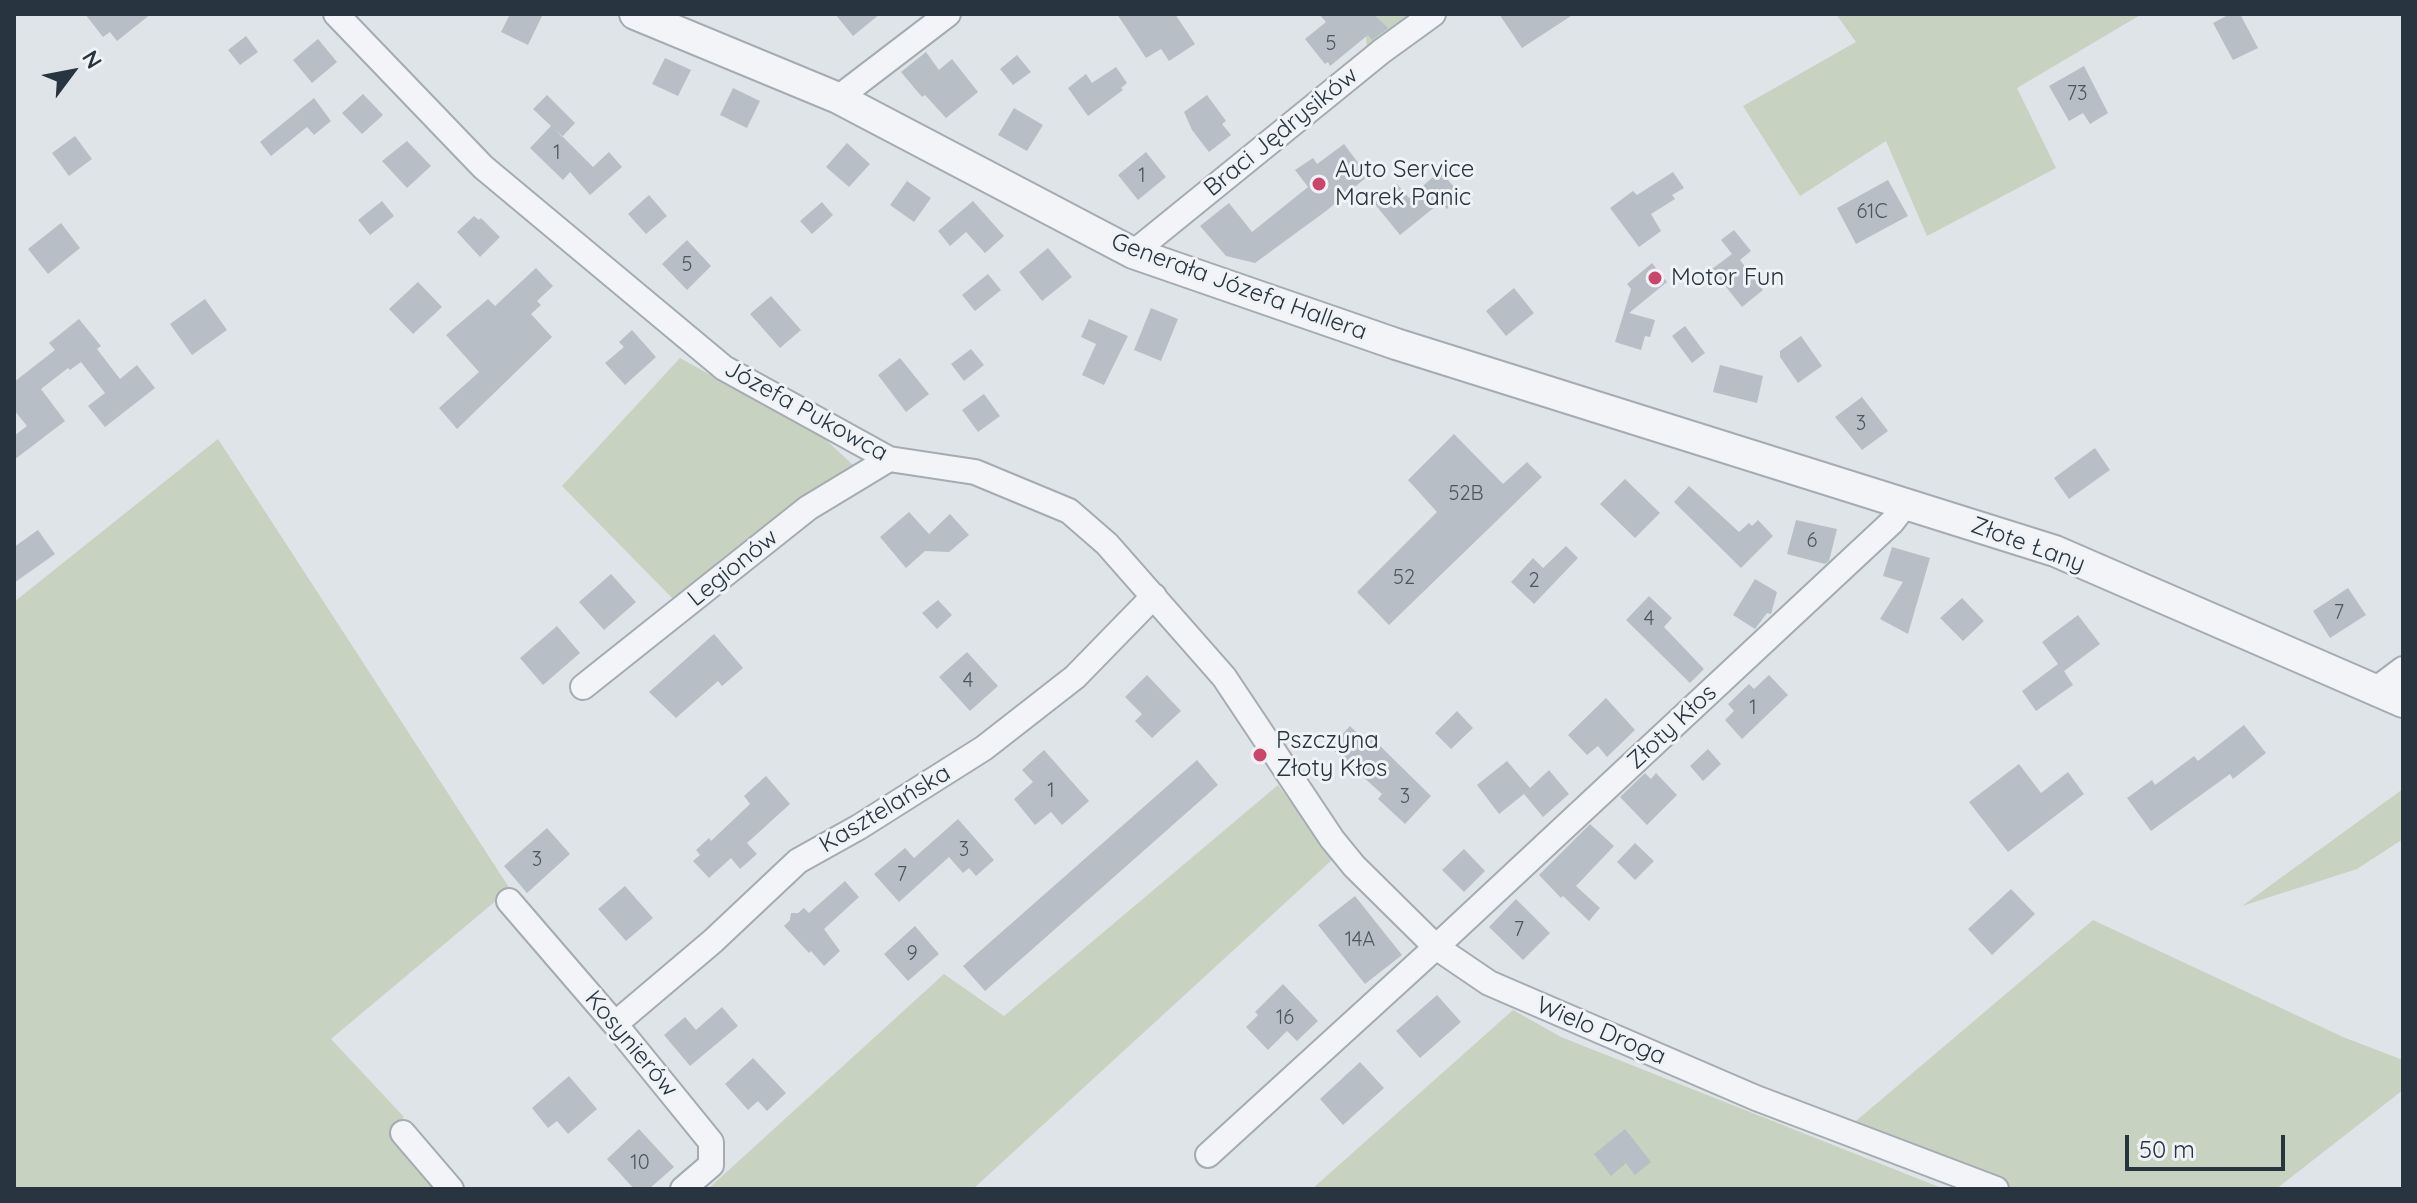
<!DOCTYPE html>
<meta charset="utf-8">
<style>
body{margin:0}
#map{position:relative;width:2417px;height:1203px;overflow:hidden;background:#dfe4e8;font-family:Quicksand,sans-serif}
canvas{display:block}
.frame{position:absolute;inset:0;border:16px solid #28343f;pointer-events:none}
.north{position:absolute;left:32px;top:32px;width:80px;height:80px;-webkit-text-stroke:6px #eff3f6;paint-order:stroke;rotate:58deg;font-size:22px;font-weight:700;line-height:32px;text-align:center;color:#28343f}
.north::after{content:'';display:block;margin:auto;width:28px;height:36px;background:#28343f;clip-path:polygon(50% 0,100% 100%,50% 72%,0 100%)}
.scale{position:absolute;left:2125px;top:1135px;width:160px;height:36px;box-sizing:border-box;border:4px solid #28343f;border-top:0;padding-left:10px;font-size:24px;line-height:28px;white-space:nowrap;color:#28343f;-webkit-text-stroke:6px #eff3f6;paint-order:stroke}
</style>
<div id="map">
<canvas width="2417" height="1203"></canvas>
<div class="frame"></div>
<div class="north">N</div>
<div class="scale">50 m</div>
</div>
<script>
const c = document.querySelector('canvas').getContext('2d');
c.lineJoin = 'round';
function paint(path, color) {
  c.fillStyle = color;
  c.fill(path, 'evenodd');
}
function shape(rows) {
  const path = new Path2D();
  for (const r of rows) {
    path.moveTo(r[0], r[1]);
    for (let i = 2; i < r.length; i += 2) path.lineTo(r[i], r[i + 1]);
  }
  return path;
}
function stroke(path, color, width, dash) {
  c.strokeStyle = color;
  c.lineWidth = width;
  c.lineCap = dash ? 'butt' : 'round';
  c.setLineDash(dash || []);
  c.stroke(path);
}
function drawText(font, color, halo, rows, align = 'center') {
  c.font = font + ' Quicksand,sans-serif';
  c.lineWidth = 6;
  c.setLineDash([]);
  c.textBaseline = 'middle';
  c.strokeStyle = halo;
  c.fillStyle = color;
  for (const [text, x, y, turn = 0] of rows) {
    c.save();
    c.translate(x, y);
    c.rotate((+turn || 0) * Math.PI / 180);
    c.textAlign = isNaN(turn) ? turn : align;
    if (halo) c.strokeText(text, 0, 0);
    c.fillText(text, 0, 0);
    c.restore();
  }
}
const green = shape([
 [1361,14,1420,14,1367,50,1365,21],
 [1836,14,2142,14,2017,88,2056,168,1927,236,1886,141,1800,196,1743,106,1856,42],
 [680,358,823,437,855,467,676,602,562,486],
 [218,439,510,889,331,1039,404,1117,392,1129,444,1189,14,1189,14,602],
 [1278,785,1333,859,973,1189,708,1189,944,974,1004,1016],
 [2403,789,2403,839,2357,869,2242,906],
 [2093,920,2343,1037,2403,1060,2403,1090,2276,1189,2000,1189,1843,1132],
 [1513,1010,1561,1037,1944,1189,1312,1189]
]);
const building = shape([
 [85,14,151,14,117,41,110,32,103,37],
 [510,14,543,14,528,45,501,32],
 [835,14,880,14,853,36],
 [1117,14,1175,14,1195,44,1169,61,1161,49,1146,58],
 [1319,14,1373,14,1388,28,1372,40,1368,35,1330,66,1328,62,1325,64,1305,39,1326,22],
 [1499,14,1574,14,1522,48],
 [2230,14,2240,14,2258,48,2233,60,2213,23],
 [246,36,258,52,240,65,228,50],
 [318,39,337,62,312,83,293,60],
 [926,52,939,70,952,59,978,92,946,118,925,95,922,97,901,72],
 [1017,55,1031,72,1013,85,1000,69],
 [665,58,691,70,678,96,652,84],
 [2084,66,2108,113,2090,124,2083,113,2069,121,2049,86],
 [1116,67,1127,83,1121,88,1123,90,1088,116,1068,88,1086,74,1092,83],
 [733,88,760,101,747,128,720,115],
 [363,94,383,115,362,134,342,113],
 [547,95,575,123,562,137,555,129,593,167,609,152,622,167,590,195,570,172,563,180,530,148,551,126,533,109],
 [1207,95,1226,121,1222,124,1231,135,1209,152,1192,130,1184,112],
 [314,98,331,121,314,135,307,127,271,156,260,142],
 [1014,108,1043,125,1027,151,998,135],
 [75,136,92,159,69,176,52,153],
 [407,141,431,166,407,188,382,161],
 [847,143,870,164,849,187,826,167],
 [1344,144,1368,176,1326,211,1255,263,1226,256,1200,226,1229,203,1252,232,1308,187,1295,170,1313,158,1317,164],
 [1146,152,1166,177,1138,200,1118,175],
 [1440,171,1462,196,1447,209,1441,202,1400,235,1374,203,1397,184,1409,198],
 [1673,172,1684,188,1672,195,1675,199,1651,214,1661,231,1639,247,1610,208,1633,191,1637,195],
 [1888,180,1908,216,1856,244,1837,208],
 [907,181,931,198,914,222,890,205],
 [649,195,667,216,646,234,628,214],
 [382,201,394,216,370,235,358,220],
 [973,201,1004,236,985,253,966,232,950,246,938,231],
 [822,202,833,215,812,234,800,221],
 [474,216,479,220,481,218,500,237,480,257,457,232],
 [61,223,80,248,48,274,28,249],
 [1734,230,1751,251,1740,260,1763,290,1742,307,1712,269,1732,254,1721,240],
 [687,240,711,266,687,290,662,264],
 [1048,248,1072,277,1042,301,1019,272],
 [1652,263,1667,282,1629,313,1655,320,1650,337,1645,336,1641,350,1615,342,1631,289,1627,284],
 [536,268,553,286,537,301,541,305,531,314,552,337,457,429,439,408,479,372,446,335,488,299,495,306],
 [988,274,1001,290,975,311,962,295],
 [418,282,442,307,413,334,389,309],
 [1514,288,1534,313,1506,336,1486,311],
 [771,296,801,330,780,348,750,314],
 [205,299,227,330,192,355,170,324],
 [1151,308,1178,319,1161,361,1134,350],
 [79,319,101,346,97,349,120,379,137,365,155,388,105,427,88,406,105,393,81,362,70,370,68,368,41,389,65,421,14,460,14,436,27,426,14,410,14,382,55,350,49,343],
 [1089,319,1128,336,1104,385,1082,375,1096,344,1081,337],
 [1685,326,1705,353,1692,363,1672,336],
 [632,330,656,357,625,385,605,363,624,347,619,342],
 [1801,336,1822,366,1798,383,1780,357,1780,351],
 [971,349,984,365,964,381,951,364],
 [900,358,929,394,906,412,878,375],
 [1720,365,1763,376,1757,403,1713,392],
 [984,394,1000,416,978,432,962,410],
 [1862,397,1888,431,1862,450,1835,417],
 [1454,434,1503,484,1527,462,1542,477,1389,625,1357,592,1437,512,1408,480],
 [2095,448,2110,470,2069,499,2054,478],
 [1625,479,1660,513,1635,538,1600,504],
 [1689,486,1739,532,1749,523,1752,526,1758,520,1773,536,1741,568,1674,502],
 [909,512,929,534,950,514,969,535,949,552,925,551,906,568,880,537],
 [1796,520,1837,529,1829,561,1825,564,1787,554],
 [38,530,55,554,14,583,14,547],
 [1566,546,1578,558,1534,604,1511,582,1533,558,1543,568],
 [1892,547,1930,558,1908,634,1880,619,1903,582,1883,576],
 [611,574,636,602,604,630,579,602],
 [1755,579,1777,592,1771,614,1767,613,1755,629,1733,615],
 [2348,588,2366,615,2330,638,2313,611],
 [1649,596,1672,618,1664,627,1704,669,1690,683,1626,620],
 [1962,598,1984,621,1963,641,1940,618],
 [938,600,952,615,937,629,922,613],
 [2078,615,2100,644,2064,671,2073,685,2036,711,2022,691,2058,664,2042,642],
 [557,626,580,653,543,685,520,658],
 [714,634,743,668,722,686,718,681,676,718,649,692],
 [967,652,998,686,970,711,939,677],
 [1147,675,1181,711,1152,738,1135,721,1142,714,1125,697],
 [1769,675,1788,695,1742,739,1725,720,1734,711,1728,704,1749,684,1754,689],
 [1606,698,1635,730,1607,757,1598,746,1587,755,1568,735],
 [1457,711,1473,728,1451,749,1435,733],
 [2244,725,2266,753,2233,779,2230,774,2151,831,2127,798,2152,780,2155,785,2194,756,2198,761],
 [1350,726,1366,742,1371,737,1431,796,1405,824,1378,799,1382,794,1330,747],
 [1708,749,1721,764,1703,781,1690,766],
 [1044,750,1089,801,1062,825,1051,812,1035,825,1014,799,1033,782,1022,770],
 [1197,760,1218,785,985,991,963,966],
 [1507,761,1530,788,1549,770,1569,794,1543,817,1524,794,1499,814,1477,785],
 [2019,764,2041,793,2068,772,2084,794,2008,852,1969,802],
 [1645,773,1651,779,1656,773,1677,795,1647,825,1620,797],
 [766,776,790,804,747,843,757,854,740,869,731,858,709,878,693,861,700,855,696,850,709,838,711,841,750,804,744,796],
 [958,819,994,860,976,876,969,868,963,873,949,857,899,902,874,874,905,848,914,858],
 [1590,824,1614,846,1576,886,1600,908,1589,921,1563,896,1561,898,1539,875],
 [547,828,570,854,527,893,504,866],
 [1635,843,1654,861,1635,880,1617,862],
 [1464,849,1485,871,1464,892,1442,870],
 [845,881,859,897,824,929,840,951,824,966,811,951,809,953,784,926,790,920,791,913,798,913,804,908,809,913],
 [625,886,653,918,626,941,598,909],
 [2011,889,2035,914,1992,955,1968,929],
 [1355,896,1402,955,1365,984,1318,925],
 [1516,899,1550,933,1523,960,1489,927],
 [915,926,939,954,908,981,884,954],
 [1283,984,1318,1021,1297,1041,1287,1031,1268,1050,1246,1027,1258,1015,1255,1012],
 [1437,995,1461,1022,1420,1058,1396,1031],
 [722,1007,738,1026,690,1066,664,1035,685,1017,696,1030],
 [753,1058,786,1093,767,1111,758,1101,748,1110,725,1084],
 [1360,1062,1384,1088,1343,1125,1320,1099],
 [569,1076,597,1109,568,1134,557,1121,548,1128,532,1108],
 [639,1129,674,1167,649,1189,634,1189,607,1159],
 [1625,1129,1651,1162,1635,1175,1626,1163,1611,1176,1594,1154]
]);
const minor = shape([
 [336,14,483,167,724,368,889,459,975,472,1069,511,1107,544,1224,677,1332,839,1354,866,1436,947,1489,983,1756,1098,1996,1189],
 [838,98,948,14],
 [1133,253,1382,51,1433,14],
 [583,687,808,508,889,459],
 [2375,690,2403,669],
 [509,901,615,1024,711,1142,711,1165,683,1189],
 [615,1024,713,941,798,861,859,827,984,748,1075,677,1154,596],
 [403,1133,451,1189],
 [1208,1155,1436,947,1892,522,1906,504]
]);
const tertiary = shape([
 [635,14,838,98,1133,253,1396,344,2055,551,2403,702]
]);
const markers = [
 [1319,184,8,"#cc466c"],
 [1655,278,8,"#cc466c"],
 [1260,755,8,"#cc466c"]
];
const numberNames = [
 ["5",1331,44],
 ["73",2077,94],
 ["1",557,153],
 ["1",1142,176],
 ["61C",1872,212],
 ["5",687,265],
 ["3",1861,424],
 ["52B",1466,494],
 ["6",1812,541],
 ["52",1404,578],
 ["2",1534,581],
 ["7",2339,613],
 ["4",1649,619],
 ["4",968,681],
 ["1",1753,708],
 ["1",1051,791],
 ["3",1405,797],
 ["3",964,850],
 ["3",537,860],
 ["7",902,875],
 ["7",1519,930],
 ["14A",1360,940],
 ["9",912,954],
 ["16",1285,1018],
 ["10",640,1163]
];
const streetNames = [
 ["Braci Jędrysików",1281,132,-39],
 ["Generała Józefa Hallera",1239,287,20],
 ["Józefa Pukowca",806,411,29],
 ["Złote Łany",2028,545,20],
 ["Legionów",733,568,-39],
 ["Złoty Kłos",1672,727,-43],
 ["Kasztelańska",885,809,-31],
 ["Wielo Droga",1601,1031,23],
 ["Kosynierów",631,1044,50]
];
const poiNames = [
 ["Auto Service",1335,170],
 ["Marek Panic",1335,198],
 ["Motor Fun",1671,278],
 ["Pszczyna",1276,741],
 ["Złoty Kłos",1276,769]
];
paint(green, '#c7d2c1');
paint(building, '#b7bec5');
stroke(minor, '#a4acb2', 28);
stroke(tertiary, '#a4acb2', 34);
stroke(minor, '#f2f4f7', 24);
stroke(tertiary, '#f2f4f7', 30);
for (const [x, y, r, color] of markers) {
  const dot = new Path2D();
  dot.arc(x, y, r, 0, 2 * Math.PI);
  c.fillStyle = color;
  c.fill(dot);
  stroke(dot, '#eff3f6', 3);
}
drawText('20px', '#4c5660', null, numberNames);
drawText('24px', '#28343f', '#eff3f6', streetNames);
drawText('24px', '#28343f', '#eff3f6', poiNames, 'left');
</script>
